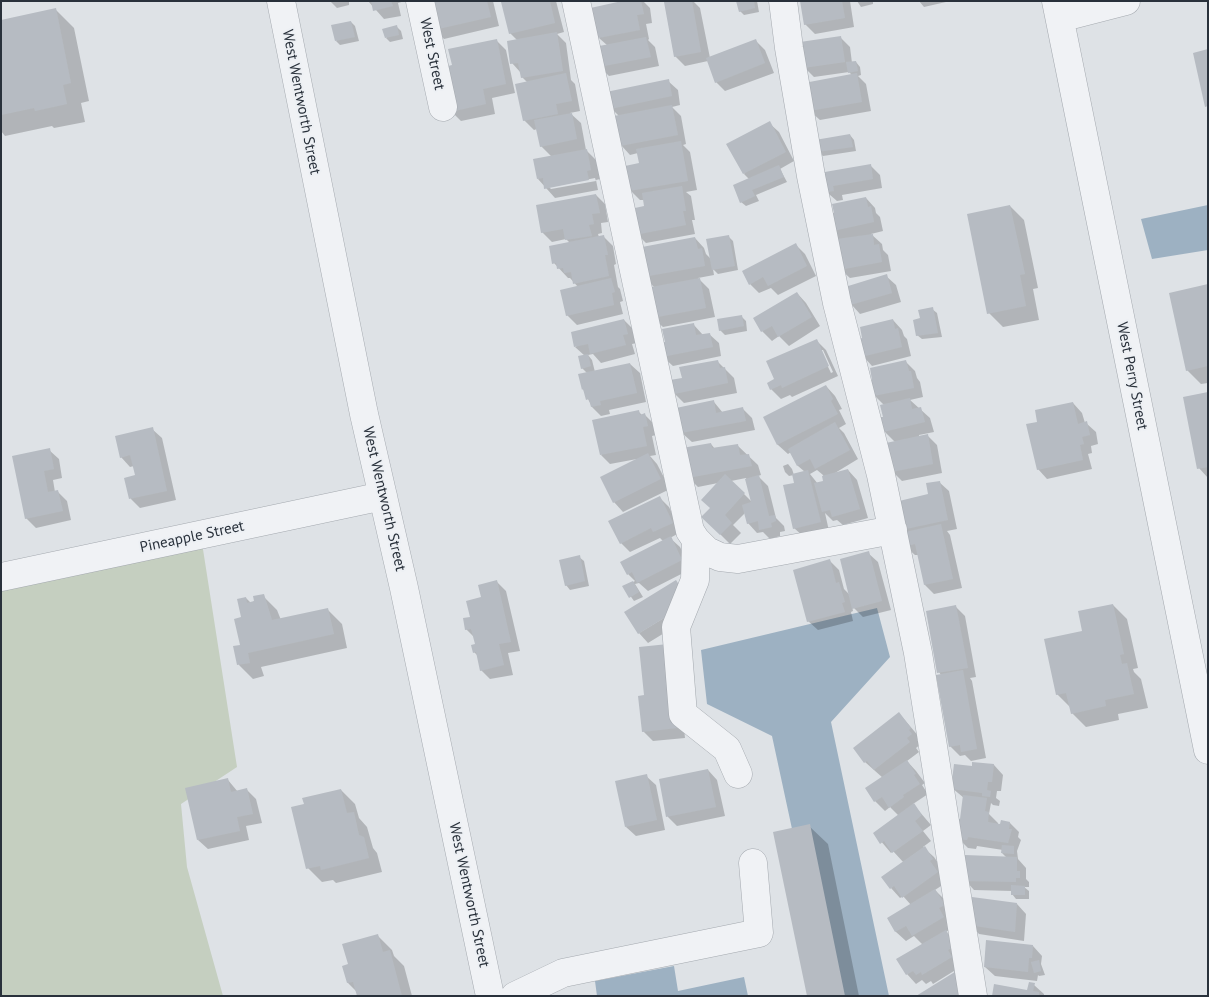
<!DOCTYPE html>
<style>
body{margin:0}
#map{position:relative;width:1209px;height:997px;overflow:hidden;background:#dee2e6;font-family:"PT Sans",sans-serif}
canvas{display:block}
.frame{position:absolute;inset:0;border:2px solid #29313b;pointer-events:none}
</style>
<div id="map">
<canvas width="1209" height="997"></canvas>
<div class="frame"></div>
</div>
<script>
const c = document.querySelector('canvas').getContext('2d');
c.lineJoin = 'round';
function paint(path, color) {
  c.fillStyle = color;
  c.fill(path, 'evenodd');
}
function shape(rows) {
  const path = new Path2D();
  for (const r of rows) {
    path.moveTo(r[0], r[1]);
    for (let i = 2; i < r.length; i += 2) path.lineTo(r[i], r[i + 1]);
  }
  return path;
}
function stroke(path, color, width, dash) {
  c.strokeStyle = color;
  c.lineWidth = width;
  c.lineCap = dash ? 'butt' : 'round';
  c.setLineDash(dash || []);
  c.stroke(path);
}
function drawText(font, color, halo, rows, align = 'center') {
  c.font = font + ' "PT Sans",sans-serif';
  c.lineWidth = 4;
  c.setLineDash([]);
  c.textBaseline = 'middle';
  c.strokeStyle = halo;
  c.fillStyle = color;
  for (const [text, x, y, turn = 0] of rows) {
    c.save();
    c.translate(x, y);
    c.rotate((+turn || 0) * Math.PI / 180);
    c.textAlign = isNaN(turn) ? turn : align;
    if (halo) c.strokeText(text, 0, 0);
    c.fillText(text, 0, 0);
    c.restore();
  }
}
const green = shape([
 [202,543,237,767,181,804,187,867,223,996,1,996,1,582]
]);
const water = shape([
 [1208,205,1208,250,1152,259,1141,219],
 [877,608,890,657,831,722,889,996,828,996,772,736,707,704,701,650],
 [674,966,678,991,744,977,748,996,597,996,595,981]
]);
const shadow = shape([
 [330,1,349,1,349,5,337,8],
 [368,1,405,1,398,3,401,16,384,19],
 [428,1,493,1,499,26,444,39,435,30],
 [509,1,556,1,564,32,557,34,566,43,571,80,575,84,580,111,570,113,581,123,586,150,596,160,600,179,596,180,598,190,555,198,538,179,552,157,541,146,537,129,534,130,524,120,527,82,522,77,521,73,512,63,517,40,510,33],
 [595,178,596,181,551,189,549,187],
 [628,1,643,1,650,8,652,23,646,24,649,39,648,40,655,47,659,66,609,76,600,67,608,46,599,38],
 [672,1,693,1,700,8,710,58,755,40,765,50,774,73,725,91,716,82,708,61,685,66,675,56,665,3],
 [738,1,757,1,759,12,744,15,740,11],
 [802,1,850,1,854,27,815,34,805,24],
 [857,1,873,1,873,4,861,7],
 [919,1,946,1,946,2,924,7],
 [56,10,74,28,89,101,81,103,85,122,54,128,52,126,5,136,1,131,1,21],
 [351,22,355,26,359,41,340,45,336,41],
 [397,27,401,31,403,39,390,42,386,38],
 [841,38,850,47,852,63,856,62,860,67,861,75,858,76,866,84,871,111,820,120,810,111,852,75,849,72,814,77,805,68],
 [496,40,506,50,515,93,492,98,495,114,461,121,451,111,453,66],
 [668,81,678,90,680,105,672,107,681,116,686,144,683,145,690,152,697,190,686,192,691,196,695,220,692,220,695,234,646,243,637,234,639,220,646,207,644,200,640,200,631,191,640,164,638,153,630,155,621,145,620,117,611,108],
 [769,123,779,132,794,161,780,169,787,182,756,195,759,201,746,206,741,202,749,179,744,174],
 [850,135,854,140,856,151,823,156,818,152],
 [870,165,880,175,882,188,842,195,843,200,837,201,822,188],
 [596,195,605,204,608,222,601,223,602,233,598,234,599,237,603,236,613,246,616,264,614,265,618,287,620,289,623,301,620,302,623,314,577,325,567,315,578,287,570,278,568,278,554,263,570,243,566,239,552,242,542,232],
 [866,198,875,208,876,213,880,217,883,231,871,234,882,244,883,250,888,255,891,271,850,278,840,269,829,231,835,214],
 [1010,206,1024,220,1038,288,1033,289,1039,320,1003,327,989,313],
 [728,236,733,241,738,270,718,274,713,269,714,275,698,278,709,289,715,317,663,327,653,318,655,288,644,277,695,238,704,248,706,254,712,260],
 [796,245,805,254,816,276,778,295,771,288,759,293,750,284],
 [886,276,896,285,901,302,860,314,851,304],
 [1208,286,1208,383,1201,384,1187,370],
 [797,293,806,303,820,326,789,346,779,336,772,341,762,331,755,318],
 [932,309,937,313,942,337,922,339,917,335,921,319],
 [741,316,746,321,747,331,725,335,720,330],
 [624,320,634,330,637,343,632,344,635,354,601,363,593,354,588,355,592,360,595,372,630,364,640,373,646,402,609,410,610,414,601,416,592,407,583,389,587,373,582,368,585,356,575,347],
 [893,320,902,330,904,336,907,339,911,356,872,366,863,356],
 [693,324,703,335,709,334,719,343,721,356,673,366,663,357,667,343],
 [816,340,826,350,838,376,792,397,790,395,781,399,771,389,776,380],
 [820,350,823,350,833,372,831,373],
 [717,361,734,378,737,393,684,403,675,394,683,379],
 [906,362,915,371,917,378,920,382,923,397,910,400,930,418,934,432,919,435,919,437,928,436,937,445,942,473,902,481,893,472,895,442,885,432,881,418,884,418,884,405,874,395],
 [826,386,835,396,842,409,839,410,846,424,839,428,844,433,858,459,835,473,848,470,857,480,868,518,843,525,837,520,833,521,825,513,829,531,804,537,794,528,795,484,794,475,789,476,785,472,783,466,788,464,792,469,794,475,805,472,798,466,791,452,788,454,778,445,765,418],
 [817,470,823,475,825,481,818,484,810,474],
 [1208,393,1208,478,1199,468],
 [714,402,723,413,743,409,752,418,755,430,692,442,682,433],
 [1073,403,1082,413,1085,423,1086,423,1096,432,1098,444,1091,446,1092,453,1088,454,1092,469,1047,479,1038,469,1038,422],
 [639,412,642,415,645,415,654,424,656,435,652,436,656,455,650,456,657,464,670,489,623,512,614,502,637,459,610,464,601,455],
 [152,429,162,438,176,500,140,508,131,499,126,478,136,476,134,466,130,467,121,457],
 [711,444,715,449,737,445,758,465,761,475,758,476,768,486,776,518,784,526,785,531,780,532,780,536,770,539,763,532,757,533,748,523,745,513,733,525,741,533,730,544,703,517,711,508,718,483,698,487,689,478],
 [746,478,752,502,731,481],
 [49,450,59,459,62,478,53,480,55,492,58,492,67,501,71,520,36,528,26,518],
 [939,482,949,491,957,529,947,531,950,535,962,588,934,594,925,585,918,555,915,555,905,546,902,529],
 [659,497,669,507,681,532,670,538,680,547,691,569,648,591,639,583,635,584,643,597,634,601,624,587,635,581,628,574,663,541,660,538,630,552,621,543],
 [868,553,878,562,891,610,863,617,852,606,853,611,851,612,853,621,818,630,808,621,830,561,839,570,844,589,850,595],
 [579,557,584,561,589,586,570,590,566,585],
 [497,582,506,591,520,651,508,653,513,675,490,679,481,670,478,656,474,652,476,645,475,638,466,629,471,618],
 [263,596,277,610,281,620,327,609,342,624,347,648,261,667,264,676,253,679,239,665,242,618,246,598,251,603],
 [692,601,692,616,648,643,639,633],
 [1113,605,1127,619,1138,668,1133,669,1134,672,1141,679,1148,708,1118,714,1119,720,1086,727,1072,713,1071,708,1057,694,1083,632],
 [956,607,965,616,976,677,970,678,972,681,986,758,971,761,965,755,960,756,950,746,941,675,939,672],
 [677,655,685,738,653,741,643,731,645,697],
 [899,713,920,738,917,740,921,744,916,748,919,752,907,761,916,771,925,783,922,785,928,794,913,804,931,825,923,831,931,841,923,847,934,857,942,869,939,871,947,882,935,890,945,900,953,927,946,932,955,941,961,967,955,973,954,971,933,984,931,981,926,984,922,980,916,984,907,974,923,945,914,936,906,941,896,932,889,918,911,905,903,896,900,898,891,888,904,863,893,851,891,853,874,833,899,816,890,807,885,811,875,801,867,789,883,778,865,762],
 [973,763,994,765,1003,775,1001,791,997,791,996,798,1000,801,999,806,993,805,991,803,989,814,998,823,998,825,1010,823,1019,832,1018,837,1021,840,1017,851,1018,859,1026,868,1026,879,1029,882,1029,887,1024,887,1029,891,1029,899,1016,899,1012,894,1012,891,974,890,965,880,1007,858,1002,853,1003,850,977,846,976,849,968,848,954,834,961,820,964,798,952,788,973,768],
 [708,770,717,780,725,816,677,826,668,817,660,780],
 [646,776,656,785,665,830,636,836,626,827],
 [228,780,238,792,247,790,256,799,262,823,246,826,249,840,208,849,198,840],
 [341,790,355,804,359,818,367,827,373,848,377,853,382,872,336,883,333,880,322,882,308,868,305,805],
 [809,826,828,844,859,996,808,996],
 [1017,904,1026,914,1024,941,979,934,970,924],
 [378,936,392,950,394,956,404,966,412,996,358,996,357,992,348,983,349,965],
 [1033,946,1042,956,1041,964,1045,975,1039,976,1038,975,1037,981,995,976,985,967],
 [1034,985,1044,994,1044,996,994,996,1028,992]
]);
const building = shape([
 [371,1,391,1,393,6,373,11],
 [427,1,487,1,491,17,434,30],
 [504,1,550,1,555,23,509,34,501,2],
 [622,1,641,1,644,14,637,15,640,30,598,38,595,24,590,25,586,9],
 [692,1,701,52,674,57,664,2],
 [736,1,754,1,755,8,739,12],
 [800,1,842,1,845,18,804,25],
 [56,8,71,83,63,85,67,104,35,111,34,108,1,115,1,20],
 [351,21,355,37,335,41,331,25],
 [397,25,399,35,385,38,382,29],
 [557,32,563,71,521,78,518,63,510,64,507,41],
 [841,36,845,62,803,68,800,42],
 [646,37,651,57,599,67,594,47],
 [497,39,506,84,483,89,486,104,450,112,440,68,452,65,448,49],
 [756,39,765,63,715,83,706,58],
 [1208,49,1208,106,1205,107,1193,53],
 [856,61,858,71,848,73,846,62],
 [566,73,572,101,556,104,558,114,523,121,515,84],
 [857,73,862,102,809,111,804,83],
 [669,79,672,96,610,109,606,92],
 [672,105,678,135,620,146,614,116],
 [572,113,577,139,540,147,534,120],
 [770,121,786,152,743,174,726,144],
 [850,134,853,147,817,152,815,140],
 [681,141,688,181,629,191,625,166,639,163,636,149],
 [587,149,591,170,587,171,589,180,544,189,543,178,537,179,533,159],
 [871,164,873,179,833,186,834,191,827,192,819,173],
 [779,165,784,177,752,190,755,196,740,203,733,185],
 [682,186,686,211,683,211,686,225,635,235,632,220,637,219,635,208,644,206,642,193],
 [596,194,600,213,592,214,594,224,589,225,592,236,565,240,563,229,541,233,536,205],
 [866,197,868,207,871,206,874,222,828,232,824,215,834,213,832,204],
 [1010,205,1025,274,1020,275,1026,306,987,314,967,214],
 [873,234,874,245,879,244,882,262,839,270,837,239],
 [604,235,608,255,605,255,609,276,573,284,571,272,564,273,563,268,557,269,556,263,552,264,549,246],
 [729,235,735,266,712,270,706,239],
 [695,237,698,249,702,248,705,266,643,277,642,247],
 [796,243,807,266,768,286,763,277,749,285,742,271],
 [887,274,892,293,850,305,845,287],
 [611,278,615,292,612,293,614,305,566,316,560,290],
 [700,278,706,308,652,318,646,288],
 [1208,284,1208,366,1186,371,1169,293],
 [797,292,812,317,778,337,772,326,761,332,753,318],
 [933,307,938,333,916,336,913,320,920,318,918,310],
 [742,315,744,326,719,331,717,319],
 [624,319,628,334,623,335,626,345,590,354,588,344,574,347,571,332],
 [893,319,895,329,898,328,902,347,861,357,857,339,862,338,860,327],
 [694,323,696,335,710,333,713,347,662,357,659,343,665,342,662,329],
 [817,339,829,366,782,388,781,385,770,390,767,383,774,379,766,361],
 [588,354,591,366,581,369,578,356],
 [718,360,720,368,725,367,728,383,674,394,670,380,682,378,679,367],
 [906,360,909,371,911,371,914,388,873,396,870,380,872,380,870,368],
 [630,363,637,393,600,401,601,405,591,407,589,399,586,400,583,389,582,390,578,374],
 [826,385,833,399,831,401,838,414,777,445,763,417],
 [1208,392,1208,467,1197,469,1183,397],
 [910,398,912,409,921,407,925,422,883,432,880,417,883,417,880,405],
 [714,400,716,413,743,407,746,421,681,433,676,408],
 [1073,402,1078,424,1087,421,1090,435,1082,437,1084,444,1080,445,1083,460,1037,470,1026,424,1037,422,1035,410],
 [639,410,640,415,645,413,648,426,643,427,647,446,600,455,592,420],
 [835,422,850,450,815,469,810,459,797,466,788,449],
 [153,427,167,491,129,499,124,478,135,475,130,455,120,458,115,436],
 [928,434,933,464,891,472,886,443],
 [711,443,712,448,738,444,740,455,749,454,752,466,688,478,682,448],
 [50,448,54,469,44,471,48,492,58,490,63,511,25,519,12,456],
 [648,453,661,479,613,503,600,477],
 [848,469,860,509,832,517,830,510,822,512,814,483,823,481,822,476],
 [808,470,821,522,793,529,783,485,794,483,792,474],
 [725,474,745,493,725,515,732,523,720,535,701,517,710,508,701,500],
 [759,475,769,516,775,515,776,521,771,523,772,527,759,530,758,521,747,524,742,505,751,502,745,479],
 [940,481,948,520,901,530,895,502,928,494,926,483],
 [660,496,673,523,653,532,651,528,620,544,608,521],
 [941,524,953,579,924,585,915,544,904,547,901,533],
 [671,536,682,560,637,583,632,572,627,575,620,562],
 [869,551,882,601,852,609,840,559],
 [580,555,585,581,565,586,559,560],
 [830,559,836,583,839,582,845,602,842,603,845,612,807,622,793,570],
 [497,580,511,642,499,644,504,665,480,671,476,652,473,653,471,645,475,644,471,629,465,630,463,618,470,617,466,601,481,597,478,585],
 [676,580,683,591,684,606,638,634,624,612],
 [633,581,639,592,629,598,622,586],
 [264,594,272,620,328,608,334,634,248,653,250,663,237,665,233,646,240,645,234,619,241,617,237,599,246,597,247,603,254,601,253,596],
 [1113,604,1124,654,1120,655,1122,664,1127,663,1134,694,1105,700,1106,706,1071,714,1066,693,1056,695,1044,639,1082,631,1078,611],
 [956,605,968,668,937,673,926,611],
 [668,644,677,728,642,732,638,696,644,695,639,647],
 [963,670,977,749,961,752,960,745,949,747,936,675],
 [899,712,911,728,909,730,912,734,907,738,910,742,874,770,867,761,864,763,853,748],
 [907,760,916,774,914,775,920,784,903,795,904,797,889,808,882,797,874,802,865,788],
 [972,762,994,764,992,782,988,782,987,790,991,791,990,797,982,796,982,793,951,789,954,764,972,766],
 [708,769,716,807,666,817,659,779],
 [647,774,657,820,625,827,615,781],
 [228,778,231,792,247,788,253,814,237,817,240,831,197,840,185,788],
 [341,789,347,813,354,812,359,835,364,837,369,858,321,870,320,866,306,869,291,807,304,804,302,798],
 [963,795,987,798,985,811,989,812,988,822,1000,824,1001,820,1010,822,1009,829,1012,829,1008,843,968,837,967,840,957,839,955,818,960,819],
 [914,803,922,815,915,821,923,831,892,853,884,841,880,844,873,833],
 [810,824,845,996,807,996,773,832],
 [1002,845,1014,846,1014,854,1001,853],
 [925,846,933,859,930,861,938,872,902,898,894,886,890,889,881,877],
 [965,855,1017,857,1017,871,1020,871,1020,878,1016,878,1016,882,964,881],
 [1011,885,1025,886,1025,895,1011,895],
 [935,889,945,905,939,908,944,917,912,936,906,926,895,932,887,918],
 [972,897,1017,903,1015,932,968,925],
 [946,930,955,946,948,950,952,957,922,975,921,972,916,975,913,971,906,975,896,959],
 [378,934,383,952,390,950,402,996,357,996,353,982,347,983,342,966,348,964,342,944],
 [986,940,1033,945,1032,958,1029,958,1028,972,984,967],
 [1039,960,1041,971,1034,973,1031,962],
 [958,970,965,996,916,996],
 [1029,982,1035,983,1033,991,1039,992,1039,996,992,996,994,984,1027,990]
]);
const minor = shape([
 [281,1,364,414,404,588,490,996],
 [420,1,443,107],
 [576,1,690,531,696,540,707,551,720,557,738,559,893,530],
 [783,1,789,48,811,176,837,303,881,475,918,653,973,996],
 [1056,1,1208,750],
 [1060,18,1126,1],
 [696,540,695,580,676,627,683,714,727,749,738,774],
 [1,577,383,496],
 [515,996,563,973,759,933,753,863]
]);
const streetNames = [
 ["West Street",432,54,78],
 ["West Wentworth Street",301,102,79],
 ["West Perry Street",1132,376,79],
 ["West Wentworth Street",384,499,77],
 ["Pineapple Street",192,537,-12],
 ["West Wentworth Street",469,895,78]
];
paint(green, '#c5cfc0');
paint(water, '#9db1c2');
paint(shadow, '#0003');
paint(building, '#b6bbc2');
stroke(minor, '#a4a9af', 29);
stroke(minor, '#f0f2f5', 28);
drawText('15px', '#29313b', '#edf0f4', streetNames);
</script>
